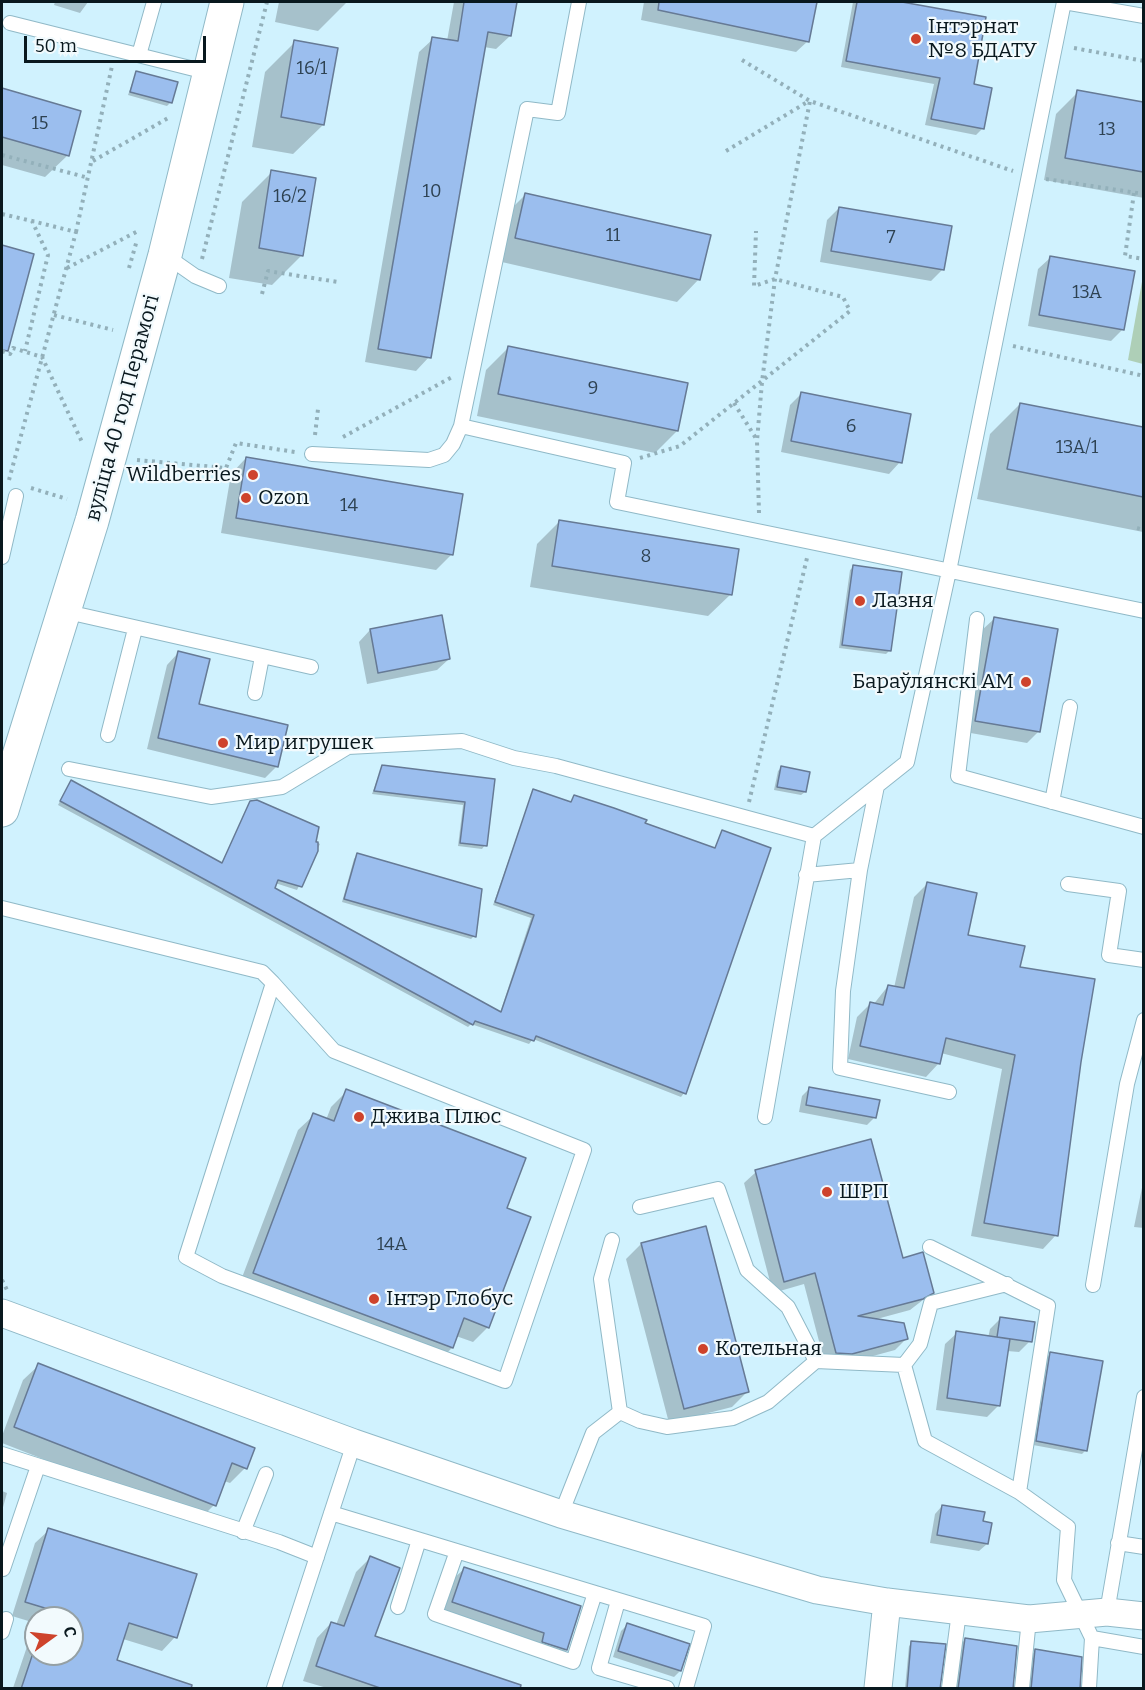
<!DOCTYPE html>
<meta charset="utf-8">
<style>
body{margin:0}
#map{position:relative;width:1145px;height:1690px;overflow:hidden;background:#d0f2fe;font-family:Bitter,serif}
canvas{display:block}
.frame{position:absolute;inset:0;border:3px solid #09181e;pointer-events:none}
.north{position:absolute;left:24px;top:1606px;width:60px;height:60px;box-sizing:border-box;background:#f2fafd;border:2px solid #95a0a4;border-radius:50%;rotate:75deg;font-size:16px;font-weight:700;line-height:24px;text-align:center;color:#09181e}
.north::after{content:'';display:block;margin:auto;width:21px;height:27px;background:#ce432c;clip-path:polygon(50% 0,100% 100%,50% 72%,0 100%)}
.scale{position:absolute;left:24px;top:36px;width:182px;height:27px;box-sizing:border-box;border:3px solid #09181e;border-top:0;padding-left:8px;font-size:18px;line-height:21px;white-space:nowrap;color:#09181e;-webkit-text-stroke:4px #f2fafd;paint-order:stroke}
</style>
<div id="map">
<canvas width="1145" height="1690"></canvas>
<div class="frame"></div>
<div class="north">С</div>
<div class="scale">50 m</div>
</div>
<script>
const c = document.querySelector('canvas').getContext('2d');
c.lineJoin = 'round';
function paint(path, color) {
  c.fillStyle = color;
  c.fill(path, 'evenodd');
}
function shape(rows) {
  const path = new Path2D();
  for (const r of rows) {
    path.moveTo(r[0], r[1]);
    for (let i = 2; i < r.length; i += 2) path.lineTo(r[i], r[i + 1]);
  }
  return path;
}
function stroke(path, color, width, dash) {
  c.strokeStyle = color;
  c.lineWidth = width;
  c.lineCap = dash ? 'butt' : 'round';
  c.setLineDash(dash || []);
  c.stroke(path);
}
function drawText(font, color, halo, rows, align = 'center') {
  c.font = font + ' Bitter,serif';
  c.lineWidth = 4.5;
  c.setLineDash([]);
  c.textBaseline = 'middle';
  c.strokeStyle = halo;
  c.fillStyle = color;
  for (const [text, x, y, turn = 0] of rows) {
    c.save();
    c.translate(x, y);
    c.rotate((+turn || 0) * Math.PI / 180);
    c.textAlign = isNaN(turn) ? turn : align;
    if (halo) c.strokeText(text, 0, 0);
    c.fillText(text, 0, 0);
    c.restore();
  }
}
const green = shape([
 [1143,276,1143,364,1128,360]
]);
const shadow = shape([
 [55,2,88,2,80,13,54,5],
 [279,2,347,2,318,31,275,22],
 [454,2,515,2,510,36,496,49,484,47,429,357,416,371,365,362,419,52,433,39,447,41],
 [644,2,816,2,808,41,796,52,641,20],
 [853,2,894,2,984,18,972,85,983,128,976,135,925,125,934,84,841,67],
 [295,42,323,125,293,154,252,147,265,72],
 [136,72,171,102,167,106,128,95],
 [2,90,80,112,68,155,45,177,2,165],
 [1078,92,1144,104,1144,198,1044,180,1056,114],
 [272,172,302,255,272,285,229,278,242,202],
 [525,195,699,279,677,302,493,260,503,217],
 [839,208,943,269,931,281,820,262,827,220],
 [2,247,32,255,12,328,2,339],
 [1050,258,1123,329,1111,341,1028,326,1038,269],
 [508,348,677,431,655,453,477,416,486,370],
 [802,393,900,462,889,474,781,452,790,405],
 [1020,404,1144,429,1143,532,977,499,990,434],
 [246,458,462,495,451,555,436,570,221,533,231,474],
 [560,521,731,594,708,616,530,587,537,544],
 [853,567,889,651,886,654,839,648,850,570],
 [994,619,1038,732,1027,743,965,732,982,630],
 [370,630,449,659,437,670,367,684,359,642],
 [178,653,197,705,277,766,265,778,147,749,167,665],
 [382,766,493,780,485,845,482,849,458,846,463,805,372,794],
 [781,768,805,792,801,795,774,790,778,771],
 [68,786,221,864,251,802,320,844,297,890,275,883,273,888,500,1013,531,918,493,905,533,790,570,803,574,796,714,849,722,832,684,1093,681,1097,533,1039,529,1044,471,1024,468,1027,58,805],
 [357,855,474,936,471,939,342,902,354,859],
 [927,884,966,936,1018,968,1093,980,1056,1235,1043,1249,971,1236,1002,1069,941,1053,939,1063,926,1077,848,1059,857,1017,870,1004,873,1005,888,986,894,988,914,897],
 [810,1088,875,1117,867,1125,799,1112,802,1096],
 [347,1091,506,1209,488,1327,473,1342,456,1336,452,1348,436,1363,238,1288,298,1130,314,1115,326,1120,331,1107],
 [756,1172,902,1259,932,1293,910,1310,873,1320,907,1338,895,1350,840,1365,825,1364,804,1284,773,1293,744,1183],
 [1144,1178,1144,1228,1134,1227],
 [641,1244,748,1391,732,1407,669,1423,626,1259],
 [1001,1318,1030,1341,1019,1352,1007,1351,999,1405,987,1417,936,1410,945,1344,957,1333,988,1338,990,1329],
 [1051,1353,1086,1450,1082,1454,1033,1445,1047,1357],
 [39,1365,245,1468,230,1483,224,1481,214,1505,199,1520,2,1443,2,1436,23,1380],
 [2,1491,7,1493,2,1511],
 [942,1506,987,1544,979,1551,930,1543,935,1514],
 [49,1530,175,1637,162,1651,123,1639,115,1661,173,1688,13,1688,35,1623,12,1616,35,1543],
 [36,1618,72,1618,72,1654,36,1654],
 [370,1558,373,1637,522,1688,327,1688,303,1681,317,1638,331,1623,336,1625,356,1572],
 [464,1569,579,1607,566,1650,554,1661,442,1614,452,1580],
 [627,1625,680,1671,674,1677,613,1657,621,1631],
 [965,1639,1012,1688,956,1688,962,1643],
 [912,1643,939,1688,905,1688,909,1646],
 [1036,1651,1079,1688,1029,1688,1032,1654]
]);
const building = shape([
 [464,2,517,2,511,36,488,32,431,358,378,349,432,37,458,41,464,2],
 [659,2,817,2,809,42,658,10,659,2],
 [857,2,902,2,986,17,974,84,992,88,984,129,931,119,940,78,846,61,857,2],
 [294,40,338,48,324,125,281,117,294,40],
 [136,71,178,82,172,103,130,92,136,71],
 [2,88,81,111,69,156,2,137,2,88],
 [1077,90,1143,102,1143,172,1065,158,1077,90],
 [271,170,316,178,303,256,259,248,271,170],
 [525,193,711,235,700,280,515,238,525,193],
 [839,207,952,226,944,270,831,251,839,207],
 [2,245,34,254,8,351,2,350,2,245],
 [1050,256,1135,271,1124,330,1039,315,1050,256],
 [508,346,688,383,678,431,498,394,508,346],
 [801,392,911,414,902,463,791,441,801,392],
 [1020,403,1143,427,1143,497,1007,469,1020,403],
 [246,457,463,494,453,555,236,518,246,457],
 [559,520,739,549,732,595,552,566,559,520],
 [853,565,902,572,891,651,842,645,853,565],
 [442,615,450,659,378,673,370,629,442,615],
 [994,617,1058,629,1040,732,975,721,994,617],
 [178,651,210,659,199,704,288,725,278,767,158,738,178,651],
 [382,765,495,779,487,846,460,843,465,802,374,791,382,765],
 [781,766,810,772,806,792,777,787,781,766],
 [71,780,222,863,250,801,257,800,319,827,316,842,318,842,318,851,302,887,278,880,275,888,501,1012,534,915,495,902,533,789,571,802,574,795,614,808,647,820,645,823,715,848,722,830,771,848,686,1094,536,1036,534,1041,475,1021,473,1025,60,801,71,780],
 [357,853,482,889,476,937,344,899,357,853],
 [927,882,977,893,968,935,1025,946,1020,967,1095,979,1081,1062,1058,1236,984,1223,1015,1055,946,1038,940,1064,860,1046,870,1002,883,1005,888,985,904,988,927,882],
 [809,1087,880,1100,876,1118,806,1105,809,1087],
 [346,1089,526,1158,507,1208,531,1217,489,1328,464,1318,453,1348,253,1273,313,1113,334,1121,346,1089],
 [871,1139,903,1258,923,1252,934,1293,923,1299,858,1316,904,1323,908,1339,852,1354,836,1353,815,1273,784,1282,755,1170,871,1139],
 [706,1226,749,1392,684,1409,641,1243,706,1226],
 [1000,1317,1035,1322,1032,1342,997,1337,1000,1317],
 [956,1331,1010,1339,1000,1406,947,1398,956,1331],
 [1050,1352,1103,1361,1087,1451,1036,1441,1050,1352],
 [38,1363,255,1448,247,1469,232,1463,216,1506,14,1427,38,1363],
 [942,1505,985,1512,983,1521,992,1523,988,1544,937,1535,942,1505],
 [48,1528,197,1574,177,1638,129,1623,117,1660,192,1685,191,1689,21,1689,36,1644,36,1654,72,1654,72,1618,45,1618,48,1609,25,1602,48,1528],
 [370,1556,400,1568,375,1636,521,1685,520,1689,383,1689,316,1666,331,1622,344,1626,370,1556],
 [464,1567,581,1606,567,1650,542,1642,544,1633,452,1602,464,1567],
 [627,1623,690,1644,681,1671,618,1651,627,1623],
 [965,1638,1017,1646,1013,1689,958,1689,965,1638],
 [911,1641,946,1644,940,1689,907,1689,911,1641],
 [1035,1649,1082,1657,1080,1689,1031,1689,1035,1649]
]);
const path = shape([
 [1074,48,1144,61],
 [742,60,810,101,1013,171],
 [726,151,809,101],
 [2,155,89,178],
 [93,161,170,117],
 [1046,179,1144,194],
 [1134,193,1125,256,1144,259],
 [2,214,32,221,48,255,25,351],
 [76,232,112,66],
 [202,259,267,2],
 [67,268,140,230],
 [129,268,137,240],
 [262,294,268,271,338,282],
 [54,315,113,330],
 [1013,346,1144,376],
 [2,351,10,354,13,348,42,357,82,442],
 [734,403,757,440],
 [315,435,318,409],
 [343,437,452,377],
 [640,458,680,446,850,311,843,297,775,279,754,286,756,231],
 [137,460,226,468,236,443,295,452],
 [9,480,76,232,32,221],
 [31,488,67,499],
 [759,513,757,441,762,382,775,279,810,101],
 [1137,528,1144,530],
 [749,802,807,558],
 [2,1280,7,1290]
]);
const lane = shape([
 [10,23,210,73],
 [139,55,154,2],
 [165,255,195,276,219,286],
 [461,426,624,463,617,502,1144,611],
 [312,454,429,460,444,455,453,444,461,426,527,109,558,113,579,2],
 [2,557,16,496],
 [63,611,311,667],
 [977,619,958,776,1144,827],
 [255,693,262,657],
 [108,735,135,629],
 [69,769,211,797,282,787,348,747,462,741,514,758,556,766,814,836],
 [1052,802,1070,707],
 [860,870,877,786],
 [806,875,860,870,843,991,840,1068,949,1092],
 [1068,884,1119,891,1109,955,1144,960],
 [2,908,262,972,273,983,334,1051,584,1150,505,1381,222,1276,186,1257,273,983],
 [765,1117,814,836,907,762,949,571,1064,2,1144,16],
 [612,1240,601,1279,620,1412],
 [930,1247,1048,1306,1019,1492],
 [1007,1284,931,1303,920,1344,904,1365,925,1441,1019,1492,1068,1527,1064,1580,1092,1638,1144,1647],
 [1093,1285,1127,1084,1144,1020],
 [816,1361,904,1365],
 [2,1454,279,1542,317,1557],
 [331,1513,704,1626,686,1688],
 [561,1514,593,1433,620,1412,640,1421,667,1427,733,1418,768,1402,816,1361,788,1307,747,1270,718,1189,640,1207],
 [243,1532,266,1474],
 [1118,1543,1144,1547],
 [457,1551,435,1614,573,1662,595,1593],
 [3,1569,38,1466],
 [618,1601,599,1668,667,1688],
 [398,1607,419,1540],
 [1107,1612,1144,1397],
 [2,1632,6,1619],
 [274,1688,354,1443],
 [949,1688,959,1612],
 [1022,1688,1029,1619],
 [1089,1688,1092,1638]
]);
const street = shape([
 [2,1313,354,1443,561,1514,817,1590,887,1602,1029,1619,1107,1612,1144,1616],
 [878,1688,887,1602]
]);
const secondary = shape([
 [2,810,92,521,165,255,227,2]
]);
const markers = [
 [916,39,6,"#ce432c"],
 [253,475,6,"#ce432c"],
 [246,498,6,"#ce432c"],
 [860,601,6,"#ce432c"],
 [1026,682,6,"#ce432c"],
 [223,743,6,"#ce432c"],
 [359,1117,6,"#ce432c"],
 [827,1192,6,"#ce432c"],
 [374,1299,6,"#ce432c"],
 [703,1349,6,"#ce432c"]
];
const numberNames = [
 ["16/1",312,69],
 ["15",40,124],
 ["13",1107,130],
 ["10",432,192],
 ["16/2",290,197],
 ["11",613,236],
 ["7",891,238],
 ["13А",1087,293],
 ["9",593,389],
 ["6",851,427],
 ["13А/1",1077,448],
 ["14",349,506],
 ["8",646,557],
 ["14А",392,1245]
];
const poiNames = [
 ["Інтэрнат",928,27],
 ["№8 БДАТУ",928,51],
 ["Wildberries",241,475,"right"],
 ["Ozon",258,498],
 ["Лазня",872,601],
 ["Бараўлянскі АМ",1014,682,"right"],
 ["Мир игрушек",235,743],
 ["Джива Плюс",371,1117],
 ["ШРП",839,1192],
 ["Інтэр Глобус",386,1299],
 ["Котельная",715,1349]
];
const streetNames = [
 ["вуліца 40 год Перамогі",123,408,-75]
];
paint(green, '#aecfb7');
paint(shadow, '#0003');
paint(building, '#9bbeee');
stroke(building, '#667a95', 1.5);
stroke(lane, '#90b9c7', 16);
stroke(street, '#90b9c7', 29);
stroke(secondary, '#90b9c7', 35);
stroke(path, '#93b0ba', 4, [3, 4.5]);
stroke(lane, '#fff', 14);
stroke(street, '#fff', 27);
stroke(secondary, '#fff', 33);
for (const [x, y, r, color] of markers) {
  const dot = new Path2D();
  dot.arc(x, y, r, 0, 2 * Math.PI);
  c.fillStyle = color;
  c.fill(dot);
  stroke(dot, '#f2fafd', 2);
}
drawText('18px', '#2e4252', null, numberNames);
drawText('21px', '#09181e', '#f2fafd', poiNames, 'left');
drawText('21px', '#09181e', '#f2fafd', streetNames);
</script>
